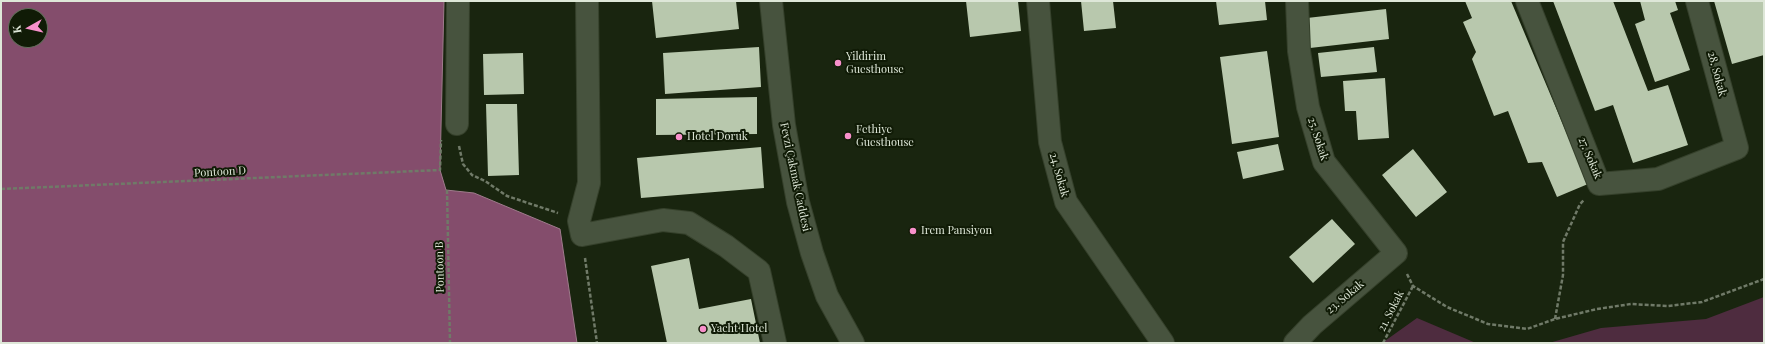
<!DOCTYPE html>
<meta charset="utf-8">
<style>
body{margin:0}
#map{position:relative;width:1765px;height:344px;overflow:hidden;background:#19250f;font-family:"Playfair Display",serif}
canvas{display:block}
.frame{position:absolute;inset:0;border:2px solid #dee7d8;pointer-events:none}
.north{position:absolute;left:8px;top:8px;width:40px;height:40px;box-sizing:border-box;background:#101b06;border:1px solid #626d5a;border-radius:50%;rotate:262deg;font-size:11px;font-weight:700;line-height:16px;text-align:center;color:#dee7d8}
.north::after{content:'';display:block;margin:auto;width:14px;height:18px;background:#f890cb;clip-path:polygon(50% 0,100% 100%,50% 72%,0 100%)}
</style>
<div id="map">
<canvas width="1765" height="344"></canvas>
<div class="frame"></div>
<div class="north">K</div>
</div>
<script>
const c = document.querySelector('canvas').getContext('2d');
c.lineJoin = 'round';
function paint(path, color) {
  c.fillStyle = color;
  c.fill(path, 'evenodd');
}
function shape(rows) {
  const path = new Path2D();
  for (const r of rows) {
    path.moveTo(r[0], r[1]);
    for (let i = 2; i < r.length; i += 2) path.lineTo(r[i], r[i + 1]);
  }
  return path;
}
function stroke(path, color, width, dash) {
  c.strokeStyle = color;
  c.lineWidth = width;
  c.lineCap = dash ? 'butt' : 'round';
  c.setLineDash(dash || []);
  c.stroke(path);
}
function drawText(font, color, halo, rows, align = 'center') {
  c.font = font + ' "Playfair Display",serif';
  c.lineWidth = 4;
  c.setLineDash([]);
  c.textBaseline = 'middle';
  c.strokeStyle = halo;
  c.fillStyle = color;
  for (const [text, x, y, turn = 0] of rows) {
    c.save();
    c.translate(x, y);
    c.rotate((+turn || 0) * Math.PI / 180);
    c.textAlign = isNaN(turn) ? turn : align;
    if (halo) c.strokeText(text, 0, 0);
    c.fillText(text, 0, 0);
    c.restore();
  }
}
const green = shape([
 [1764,297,1764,343,1549,343,1601,328,1706,319],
 [1417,318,1476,343,1382,343]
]);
const water = shape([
 [1,1,444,1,440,170,446,190,474,193,560,229,577,343,1,343,1,1],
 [16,16,40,16,40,40,16,40,16,16]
]);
const building = shape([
 [652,1,736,1,739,29,656,38],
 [966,1,1018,1,1021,31,970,37],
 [1081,1,1113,1,1116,28,1084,31],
 [1216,1,1265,1,1267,20,1219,25],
 [1465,1,1511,1,1588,184,1557,197,1542,162,1528,163,1508,111,1494,116,1472,59,1476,52,1463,22,1472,18],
 [1553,1,1613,1,1648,91,1668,85,1688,145,1633,163,1613,105,1595,111],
 [1640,1,1675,1,1678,10,1670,13,1690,70,1655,82,1635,24,1645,20],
 [1714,1,1764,1,1764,55,1732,64],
 [1386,9,1389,39,1310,48,1307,18],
 [759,47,761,87,665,94,663,53],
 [1374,47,1377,72,1321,77,1318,53],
 [1267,51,1279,137,1232,144,1220,57],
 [523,53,524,94,484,95,483,54],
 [1385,78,1389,138,1358,140,1356,111,1345,111,1343,81],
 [757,97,757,134,656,135,656,99],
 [486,104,517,104,519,175,488,176],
 [1278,144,1284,170,1243,179,1237,152],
 [761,147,764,188,641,198,637,158],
 [1413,149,1447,192,1416,217,1382,175],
 [1332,219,1355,244,1313,283,1289,257],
 [689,258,699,309,751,299,760,343,667,343,651,266]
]);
const path = shape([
 [459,146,463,164,472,175,485,181,507,196,558,213],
 [1,189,440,170,441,140],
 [447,190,450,343],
 [585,258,597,343],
 [1407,274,1413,286,1447,307,1488,324,1527,329,1555,319,1597,309,1631,304,1668,306,1702,302,1764,279],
 [1555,319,1563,275,1563,242,1580,204,1584,200],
 [1383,343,1413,286]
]);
const minor = shape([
 [587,1,589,183,579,221,582,235,663,220,689,223,726,246,759,271,775,343],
 [771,1,784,125,798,202,812,253,827,296,853,343],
 [1038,1,1050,142,1066,202,1163,343],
 [1527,1,1599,184,1658,179,1737,148,1697,1],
 [457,124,458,1],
 [1295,343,1312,325,1396,253,1324,162,1308,107,1299,51,1297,1]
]);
const markers = [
 [838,63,4,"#f890cb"],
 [848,136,4,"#f890cb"],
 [679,137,4,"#f890cb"],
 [913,231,4,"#f890cb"],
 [703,329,4,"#f890cb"]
];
const poiNames = [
 ["Yildirim",846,57],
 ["Guesthouse",846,70],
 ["Fethiye",856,130],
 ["Guesthouse",856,143],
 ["Hotel Doruk",687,137],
 ["Irem Pansiyon",921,231],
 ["Yacht Hotel",711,329]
];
const streetNames = [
 ["28. Sokak",1717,74,75],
 ["25. Sokak",1318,139,72],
 ["27. Sokak",1590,158,67],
 ["Pontoon D",220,172,-3],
 ["24. Sokak",1059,175,74],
 ["Fevzi Çakmak Caddesi",795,177,78],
 ["Pontoon B",440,267,-91],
 ["23. Sokak",1345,297,-40],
 ["21. Sokak",1391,311,-63]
];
paint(green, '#4e2c3f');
paint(water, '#844d6c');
stroke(water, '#9f7b8c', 1);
paint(building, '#b8c8ad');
stroke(minor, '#35402b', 24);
stroke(path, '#707a68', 2.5, [4, 2]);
stroke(minor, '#47533e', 22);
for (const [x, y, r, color] of markers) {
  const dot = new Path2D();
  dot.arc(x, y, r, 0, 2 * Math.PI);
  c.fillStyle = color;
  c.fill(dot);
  stroke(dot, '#101b06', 1.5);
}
drawText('11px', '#dee7d8', '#101b06', poiNames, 'left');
drawText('11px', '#dee7d8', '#101b06', streetNames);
</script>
